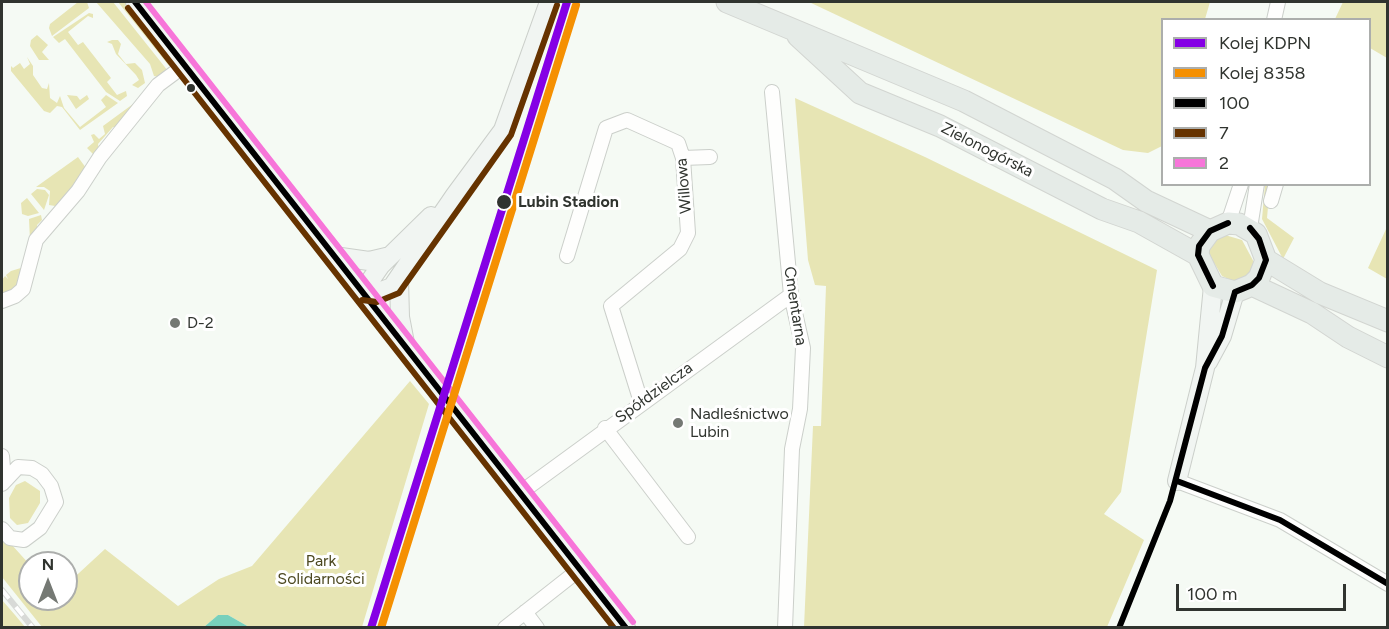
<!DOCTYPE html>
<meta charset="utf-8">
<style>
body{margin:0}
#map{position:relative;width:1389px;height:629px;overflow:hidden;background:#f5faf4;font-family:Figtree,sans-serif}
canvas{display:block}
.frame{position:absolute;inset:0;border:3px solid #30342f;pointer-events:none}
.legend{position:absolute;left:1161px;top:18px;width:210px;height:168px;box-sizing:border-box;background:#fff;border:2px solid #acaeac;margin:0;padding:8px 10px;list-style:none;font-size:18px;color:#30342f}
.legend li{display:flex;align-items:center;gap:12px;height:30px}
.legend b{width:30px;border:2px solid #acaeac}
.north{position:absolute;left:18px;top:551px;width:60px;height:60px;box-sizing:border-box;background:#fff;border:2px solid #acaeac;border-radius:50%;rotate:0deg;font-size:16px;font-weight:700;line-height:24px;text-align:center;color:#30342f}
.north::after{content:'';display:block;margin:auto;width:21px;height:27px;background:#757974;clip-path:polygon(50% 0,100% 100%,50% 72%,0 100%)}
.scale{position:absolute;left:1176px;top:584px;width:170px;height:27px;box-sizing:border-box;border:3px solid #30342f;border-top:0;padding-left:8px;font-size:18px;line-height:21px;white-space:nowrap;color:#30342f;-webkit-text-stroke:4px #fff;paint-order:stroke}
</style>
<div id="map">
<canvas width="1389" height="629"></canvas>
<div class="frame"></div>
<ul class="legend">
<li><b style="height:8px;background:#8500e5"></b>Kolej KDPN</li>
<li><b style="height:8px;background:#f59002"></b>Kolej 8358</li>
<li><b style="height:8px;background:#000"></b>100</li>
<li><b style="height:8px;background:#630"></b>7</li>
<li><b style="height:8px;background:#f775d9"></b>2</li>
</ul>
<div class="north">N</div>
<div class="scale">100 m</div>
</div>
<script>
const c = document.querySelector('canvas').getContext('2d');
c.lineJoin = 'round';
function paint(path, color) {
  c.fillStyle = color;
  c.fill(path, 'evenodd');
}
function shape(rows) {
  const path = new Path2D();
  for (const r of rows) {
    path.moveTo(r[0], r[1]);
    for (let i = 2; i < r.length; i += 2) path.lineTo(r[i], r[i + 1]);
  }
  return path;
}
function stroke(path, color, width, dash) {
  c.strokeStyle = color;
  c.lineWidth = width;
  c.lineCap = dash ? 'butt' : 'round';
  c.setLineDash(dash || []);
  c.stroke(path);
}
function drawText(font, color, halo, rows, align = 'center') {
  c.font = font + ' Figtree,sans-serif';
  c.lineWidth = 6;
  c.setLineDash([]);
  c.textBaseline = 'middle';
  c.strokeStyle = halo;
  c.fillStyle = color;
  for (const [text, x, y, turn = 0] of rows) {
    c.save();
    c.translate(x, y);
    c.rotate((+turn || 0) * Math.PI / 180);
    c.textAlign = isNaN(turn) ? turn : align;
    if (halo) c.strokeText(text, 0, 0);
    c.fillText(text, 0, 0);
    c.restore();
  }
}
const green = shape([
 [78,2,87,2,89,8,52,36,49,28,50,24],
 [96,2,113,2,168,71,159,77,154,76,150,64],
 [118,2,126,2,167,54,169,66],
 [809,2,1210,2,1205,19,1162,20,1162,146,1148,153,1123,150],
 [1343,2,1387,2,1387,58,1370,48,1370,20,1335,19],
 [89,13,93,14,93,18,88,16,68,32,78,45,83,42,111,78,107,82,117,95,126,91,127,96,120,101,106,92,65,39,59,43,53,37],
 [37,35,48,45,42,52,49,60,39,60,30,46,31,40],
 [112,40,118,40,121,44,118,54,126,64,135,63,142,70,145,83,138,88,132,85,139,80,136,75,116,54,112,44,107,42],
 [27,57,33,66,33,75,42,88,47,89,49,83,50,98,57,103,60,96,64,108,80,127,106,107,101,100,106,95,118,103,80,130,62,107,57,106,50,113,44,111,11,71,11,66,13,68,20,63,24,69,30,64],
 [87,95,89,99,76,109,67,95,77,96,80,100],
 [795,98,925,157,1157,270,1121,492,1104,514,1144,540,1107,627,804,627,813,426,821,426,826,286,815,285,808,260],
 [133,104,135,104,119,127,113,127,98,144,99,150,94,155,87,148,94,142,91,135,94,134,99,139,105,134,103,126],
 [78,157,86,168,62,204,59,202,55,206,49,205,50,191,44,187,36,187],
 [1265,185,1270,185,1267,218,1294,238,1283,259,1262,219],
 [37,189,45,190,49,195,44,210,31,194],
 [27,198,39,213,28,216,22,214,21,203],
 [41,215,42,220,37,225,38,231,30,240,29,219],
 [1387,227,1387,279,1368,268],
 [1225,235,1242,240,1256,266,1253,274,1235,282,1222,276,1207,251,1213,241],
 [24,267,18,287,2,297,2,280,5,276,8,279,6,275,11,271],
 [410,381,429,404,362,627,249,627,228,615,218,615,204,627,42,627,2,577,2,534,30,565,30,599,66,599,66,585,105,549,178,606,219,579,252,566],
 [25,481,40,491,40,503,28,523,17,525,10,518,9,498,16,485],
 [2,600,15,615,25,627,2,627]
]);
const water = shape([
 [218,615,228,615,249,627,204,627]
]);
const street = shape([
 [1274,20,1278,2],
 [772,92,791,295,803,348,800,409,792,449,785,628],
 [683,158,710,157],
 [1271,201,1276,184],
 [1228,223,1241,184],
 [1250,228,1257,184],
 [567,256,606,128,627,120,678,143,683,158,688,233,680,249,611,306,641,402],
 [2,301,15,296,23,289,36,240,78,191,100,157,158,85,185,65],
 [605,428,688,537],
 [2,456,4,480],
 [1177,481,1280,520,1388,584],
 [2,484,18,467,32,468,42,474,51,486,56,502,40,528,24,540,10,538,2,529],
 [520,493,791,295],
 [525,612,537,628],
 [505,628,580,569]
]);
const secondary = shape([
 [135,2,626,628],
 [334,256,369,261,390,256],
 [399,279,400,317,405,343],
 [363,291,376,293,392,287,455,195,503,130,549,2],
 [363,291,381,265,431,216],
 [1208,362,1222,336,1235,292],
 [1177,481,1205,368,1213,286]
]);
const primary = shape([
 [727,2,964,101,1115,179,1146,201,1210,231],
 [798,36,860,93,940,126,1102,209,1139,222,1198,255],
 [1228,223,1239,224,1256,234,1266,260,1259,278,1252,285,1235,292,1213,286,1198,255,1199,246,1210,231,1228,223],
 [1266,260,1320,293,1388,321],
 [1252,285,1312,313,1348,337,1388,357]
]);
const rail = shape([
 [2,590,33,628]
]);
const bus1 = shape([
 [135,2,626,628],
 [1213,286,1198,255,1199,246,1210,231,1228,223],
 [1235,292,1252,285,1259,278,1266,260,1259,239,1250,228],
 [1177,481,1280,520,1388,584],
 [1119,628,1170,501,1205,368,1222,336,1235,292]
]);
const bus2 = shape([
 [128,8,614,628],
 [362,300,377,302,399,293,511,135,557,5]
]);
const bus3 = shape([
 [146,2,633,622]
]);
const rail1 = shape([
 [371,628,567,2]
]);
const rail2 = shape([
 [381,628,576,5]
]);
const markers = [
 [191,88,5,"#30342f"],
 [504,202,8,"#30342f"],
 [175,323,6,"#757974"],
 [678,423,6,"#757974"]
];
const streetNames = [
 ["Zielonogórska",987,150,27],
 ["Willowa",684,186,-95],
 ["Cmentarna",795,306,81],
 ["Spółdzielcza",654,393,-36]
];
const stopNames = [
 ["Lubin Stadion",518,202]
];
const poiNames = [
 ["D-2",187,323],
 ["Nadleśnictwo",690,414],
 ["Lubin",690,432]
];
const parkNames = [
 ["Park",321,561],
 ["Solidarności",321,579]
];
paint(green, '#e7e5b4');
paint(water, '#78d0bc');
stroke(street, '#cbcfca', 16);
stroke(secondary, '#cbcfca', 20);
stroke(primary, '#d2d5d1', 23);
stroke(street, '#fefefd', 14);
stroke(secondary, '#f1f5f2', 18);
stroke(primary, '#e5ebe7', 21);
stroke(rail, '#d8dad7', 6);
stroke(rail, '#fff', 4, [11]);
stroke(bus1, '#000', 6);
stroke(bus2, '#630', 6);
stroke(bus3, '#f775d9', 6);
stroke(rail1, '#8500e5', 8);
stroke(rail2, '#f59002', 8);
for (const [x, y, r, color] of markers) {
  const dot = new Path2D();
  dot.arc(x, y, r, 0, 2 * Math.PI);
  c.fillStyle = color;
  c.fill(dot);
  stroke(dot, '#fff', 2);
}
drawText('16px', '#30342f', '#fff', streetNames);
drawText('bold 16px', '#30342f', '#fff', stopNames, 'left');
drawText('16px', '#30342f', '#fff', poiNames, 'left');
drawText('16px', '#4c4820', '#fff', parkNames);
</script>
